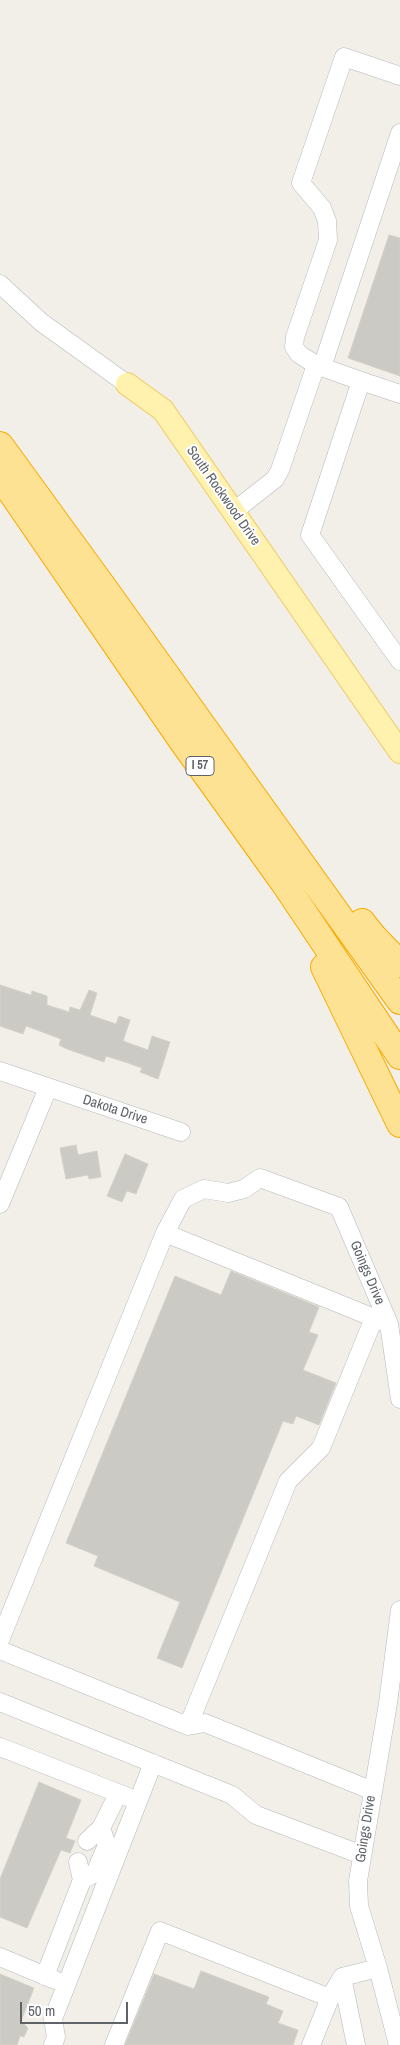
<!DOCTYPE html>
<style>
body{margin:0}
#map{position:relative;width:400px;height:2045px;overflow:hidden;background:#f1efe8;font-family:"Archivo Narrow",sans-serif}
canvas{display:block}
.scale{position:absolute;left:20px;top:2002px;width:108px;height:22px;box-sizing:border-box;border:2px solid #5f6368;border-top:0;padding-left:6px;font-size:15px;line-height:18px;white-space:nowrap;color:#5f6368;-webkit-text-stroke:4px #fff;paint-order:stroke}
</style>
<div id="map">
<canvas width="400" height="2045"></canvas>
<div class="scale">50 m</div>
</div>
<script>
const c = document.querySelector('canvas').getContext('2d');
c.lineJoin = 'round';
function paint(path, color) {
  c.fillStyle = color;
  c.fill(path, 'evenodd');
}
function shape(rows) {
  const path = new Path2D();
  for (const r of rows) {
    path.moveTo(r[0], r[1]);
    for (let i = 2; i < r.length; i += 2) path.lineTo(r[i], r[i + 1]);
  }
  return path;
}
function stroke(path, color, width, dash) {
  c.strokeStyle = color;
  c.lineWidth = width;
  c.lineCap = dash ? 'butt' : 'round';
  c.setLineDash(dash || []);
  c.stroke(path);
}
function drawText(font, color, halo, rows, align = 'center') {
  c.font = font + ' "Archivo Narrow",sans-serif';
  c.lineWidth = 4;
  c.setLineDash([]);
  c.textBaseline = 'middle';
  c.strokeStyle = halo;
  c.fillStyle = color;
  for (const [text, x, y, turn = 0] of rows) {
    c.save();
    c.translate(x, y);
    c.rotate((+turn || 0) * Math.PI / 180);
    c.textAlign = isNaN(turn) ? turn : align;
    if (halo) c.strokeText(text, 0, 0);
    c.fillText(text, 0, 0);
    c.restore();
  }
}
const building = shape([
 [389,235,400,238,400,376,348,358,389,235],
 [0,985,31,995,32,991,47,996,47,1005,69,1012,70,1007,80,1010,89,990,97,993,90,1015,116,1024,119,1016,130,1020,123,1041,148,1050,152,1036,170,1042,158,1079,140,1072,142,1068,128,1063,106,1056,104,1062,67,1049,59,1045,61,1039,26,1026,23,1034,0,1026,0,985],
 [76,1145,78,1155,97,1151,101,1177,89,1179,88,1175,66,1179,60,1148,76,1145],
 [125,1154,148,1164,136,1194,127,1191,122,1202,107,1196,125,1154],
 [231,1271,319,1307,309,1332,318,1335,303,1370,336,1383,319,1425,296,1416,293,1424,283,1421,182,1668,157,1658,180,1602,94,1566,98,1556,66,1543,175,1276,221,1295,231,1271],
 [39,1782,81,1800,66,1838,75,1841,70,1853,61,1850,27,1928,0,1917,0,1879,39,1782],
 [201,1971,269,1997,266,2004,283,2011,278,2023,298,2030,293,2045,125,2045,154,1974,194,1989,201,1971],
 [0,1974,34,1988,21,2021,28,2028,24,2037,20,2036,17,2045,0,2045,0,1974]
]);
const minor = shape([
 [0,284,41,322,127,384],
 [316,365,299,354,294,347,295,337,328,240,327,221,322,208,301,183,344,57,400,76],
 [322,367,400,133],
 [361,381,400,394],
 [233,512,275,479,280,470,316,365,361,381,310,535,400,661],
 [0,1071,181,1132],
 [0,1204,48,1088],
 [165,1233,183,1199,204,1189,228,1193,244,1189,260,1178,339,1207,389,1324,400,1399],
 [0,1640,165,1233,389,1324],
 [0,1650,188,1726,205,1723,373,1791],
 [0,1702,232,1795,256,1815,362,1855],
 [188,1726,288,1481,321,1448,374,1318],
 [0,1747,128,1797],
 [87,1841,101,1828],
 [78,1862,82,1880],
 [0,1957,55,1980],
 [45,1976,82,1880,95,1873,107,1845,101,1828,118,1794],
 [342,1977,356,2045],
 [53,2045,56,2037,53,2019,153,1763],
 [114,2045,160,1931,330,1998],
 [311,2045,330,1998,342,1977,378,1968],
 [398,2045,378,1968,359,1906,358,1881,388,1703,400,1610]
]);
const major = shape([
 [127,384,163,410,400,752]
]);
const highway = shape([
 [0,445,104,588,400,1001],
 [0,476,182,741,284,883,400,1056],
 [362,922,373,936,400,964],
 [324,967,400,1124]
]);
const shields = [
 [200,766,28]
];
const shieldNames = [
 ["I 57",200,766]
];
const streetNames = [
 ["South Rockwood Drive",223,496,55],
 ["Dakota Drive",115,1110,18],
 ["Goings Drive",367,1273,67],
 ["Goings Drive",366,1829,-81]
];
paint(building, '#cccac5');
stroke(building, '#d6d1c6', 1);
stroke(minor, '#b5b8bc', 19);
stroke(major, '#f2c960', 24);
stroke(highway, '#f9ab00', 28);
stroke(minor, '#fff', 18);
stroke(major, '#fff2af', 22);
stroke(highway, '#fde293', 26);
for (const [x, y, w] of shields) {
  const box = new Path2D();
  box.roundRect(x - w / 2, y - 9.5, w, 19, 4);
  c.fillStyle = '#fff';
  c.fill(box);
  stroke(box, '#5f6368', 1);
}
drawText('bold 12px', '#5f6368', null, shieldNames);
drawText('14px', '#5f6368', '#fff', streetNames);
</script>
